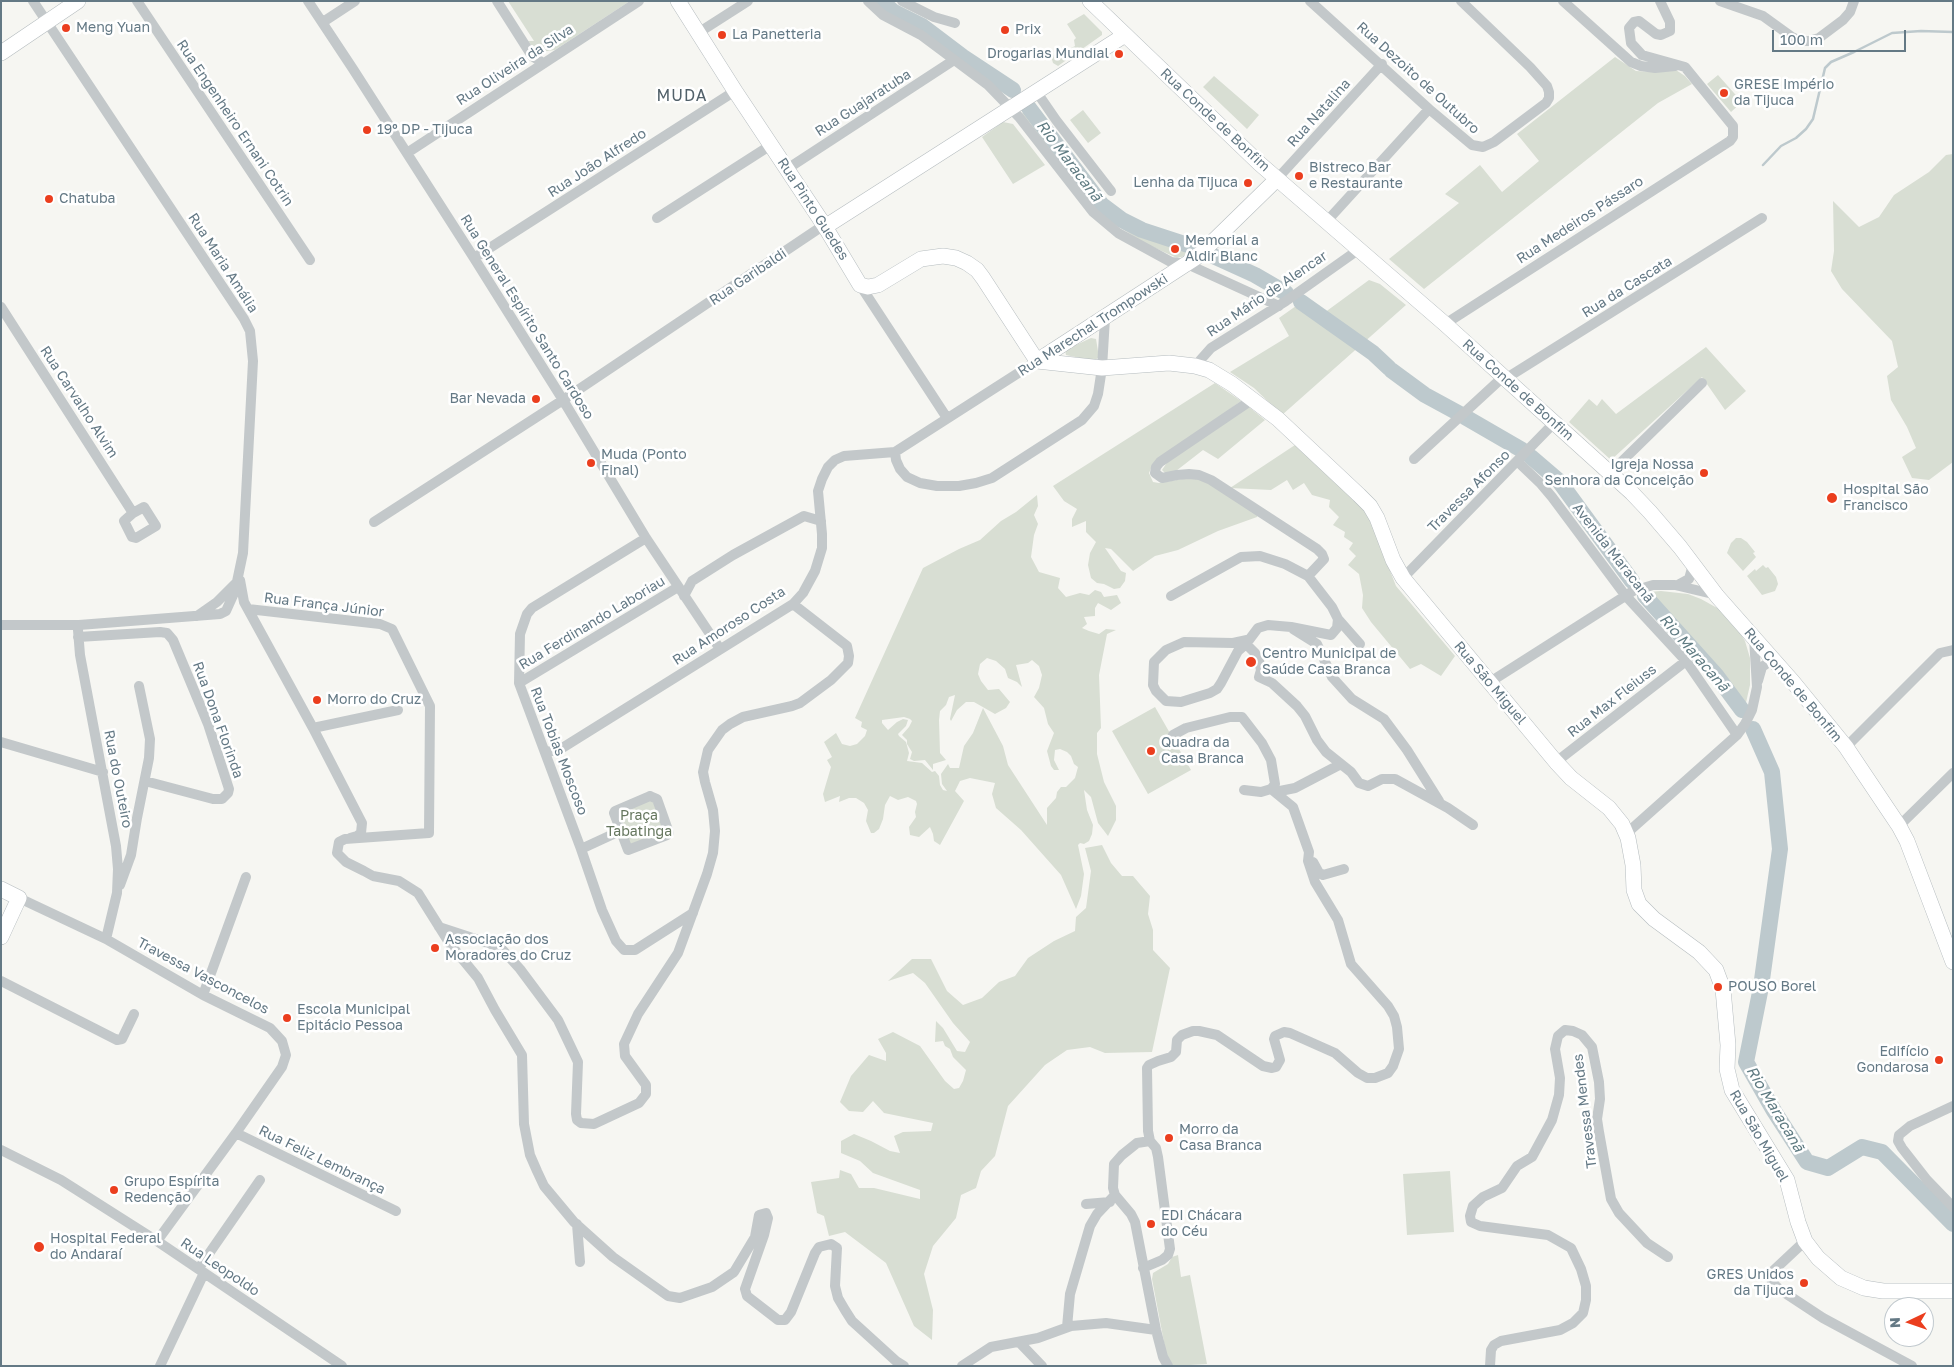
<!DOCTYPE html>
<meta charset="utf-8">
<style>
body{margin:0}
#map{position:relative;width:1954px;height:1367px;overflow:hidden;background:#f6f6f2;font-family:"Golos Text",sans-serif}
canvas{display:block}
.frame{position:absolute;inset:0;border:2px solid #647985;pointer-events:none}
.north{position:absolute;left:1884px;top:1297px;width:50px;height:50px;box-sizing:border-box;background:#fff;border:1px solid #c1c9ce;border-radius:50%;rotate:267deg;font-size:14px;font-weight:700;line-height:20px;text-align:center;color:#647985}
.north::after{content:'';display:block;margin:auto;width:18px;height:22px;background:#eb3e1e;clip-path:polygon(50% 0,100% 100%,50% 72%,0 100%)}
.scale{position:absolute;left:1772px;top:30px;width:134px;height:22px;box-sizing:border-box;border:2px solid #647985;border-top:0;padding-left:6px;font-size:15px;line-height:18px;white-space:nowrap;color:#647985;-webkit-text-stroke:4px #fff;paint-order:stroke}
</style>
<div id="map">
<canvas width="1954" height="1367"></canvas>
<div class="frame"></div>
<div class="north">N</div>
<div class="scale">100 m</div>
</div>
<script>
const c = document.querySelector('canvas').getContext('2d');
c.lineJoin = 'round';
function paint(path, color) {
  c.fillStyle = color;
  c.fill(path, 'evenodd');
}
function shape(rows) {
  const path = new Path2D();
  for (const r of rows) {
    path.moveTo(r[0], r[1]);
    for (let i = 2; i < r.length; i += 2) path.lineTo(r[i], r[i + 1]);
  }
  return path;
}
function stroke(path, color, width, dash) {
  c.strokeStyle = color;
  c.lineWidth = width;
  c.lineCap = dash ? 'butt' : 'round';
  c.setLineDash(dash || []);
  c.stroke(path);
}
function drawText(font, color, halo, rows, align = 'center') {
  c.font = font + ' "Golos Text",sans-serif';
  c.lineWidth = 5;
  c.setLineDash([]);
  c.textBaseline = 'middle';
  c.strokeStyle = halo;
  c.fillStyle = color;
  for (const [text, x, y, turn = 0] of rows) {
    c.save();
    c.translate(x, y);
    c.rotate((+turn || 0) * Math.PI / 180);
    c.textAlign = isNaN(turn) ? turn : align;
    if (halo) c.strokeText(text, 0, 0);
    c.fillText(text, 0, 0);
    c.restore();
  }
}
const green = shape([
 [508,1,630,1,555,50,540,52,534,49,528,41,534,41],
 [1084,14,1102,32,1102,35,1058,66,1053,63,1051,56,1057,53,1060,54,1075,46,1074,40,1076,38,1067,24],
 [1615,57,1636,71,1655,72,1676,70,1685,76,1692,84,1658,103,1424,289,1389,259,1459,203,1445,194,1480,165,1502,192,1539,161,1517,134],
 [1718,75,1742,102,1731,112,1707,84],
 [1214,76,1259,115,1247,129,1203,87],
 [1083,110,1101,133,1088,143,1070,120],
 [1024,111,1061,163,1081,184,1094,202,1104,212,1118,223,1141,235,1191,251,1185,256,1177,258,1142,242,1112,222,1092,204,1022,114],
 [1003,122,1013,124,1045,165,1013,184,982,137],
 [1953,154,1953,462,1929,480,1912,478,1902,457,1916,448,1907,427,1891,400,1887,376,1898,367,1892,341,1842,289,1831,271,1834,251,1833,201,1859,227,1879,217,1894,195,1929,172,1946,155],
 [1369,280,1380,284,1406,305,1282,415,1254,388,1230,372,1289,336,1279,318,1303,301,1324,313],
 [1091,338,1096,339,1099,357,1094,361,1066,355,1065,350],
 [1706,347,1746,391,1725,410,1702,377,1611,460,1569,422,1589,399,1597,406,1602,399,1616,414],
 [1215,383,1241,401,1152,466,1149,473,1153,482,1159,483,1188,478,1204,480,1258,515,1257,517,1218,531,1178,550,1155,556,1133,571,1111,549,1105,548,1121,571,1126,573,1125,581,1120,588,1114,589,1104,584,1097,583,1091,578,1088,565,1090,553,1096,542,1086,532,1086,521,1072,527,1072,519,1077,509,1064,501,1053,486],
 [1249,407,1265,420,1218,459,1203,450,1176,471,1168,474,1164,472,1162,470,1168,461],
 [1295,445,1365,507,1396,586,1455,656,1441,676,1421,664,1410,669,1371,622,1362,608,1363,595,1359,574,1348,565,1356,556,1349,549,1353,543,1344,537,1345,532,1333,525,1339,517,1329,507,1330,500,1312,495,1304,483,1293,490,1287,480,1271,490,1230,488],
 [1037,495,1038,506,1034,515,1038,524,1034,535,1031,557,1039,572,1060,578,1058,588,1066,597,1080,593,1089,595,1095,590,1101,592,1104,597,1117,595,1121,603,1111,610,1098,603,1095,608,1095,616,1084,617,1087,624,1082,628,1089,631,1099,634,1106,629,1116,630,1107,634,1099,675,1101,728,1097,733,1097,754,1104,782,1116,806,1116,820,1108,836,1098,823,1091,797,1084,790,1087,810,1093,825,1092,834,1089,841,1084,844,1080,843,1078,845,1084,874,1081,896,1076,909,1061,875,1021,830,996,808,992,794,995,783,970,778,960,781,955,791,964,801,940,845,934,841,933,834,930,827,919,837,910,835,909,827,916,817,915,812,917,804,916,801,908,797,898,800,890,796,885,805,883,819,879,829,874,833,871,833,866,821,868,810,864,803,856,798,849,798,839,802,840,796,825,802,823,794,831,767,827,760,832,757,824,742,836,733,842,744,850,746,857,744,865,736,867,730,861,727,862,722,855,718,923,568,959,549,980,540,1001,521,1016,512],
 [987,658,996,661,1005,669,1008,678,1017,682,1022,687,1016,665,1028,663,1032,660,1039,666,1042,675,1039,688,1034,697,1044,708,1048,724,1054,733,1047,751,1051,766,1054,770,1059,770,1054,760,1055,750,1060,749,1067,752,1071,756,1074,764,1078,767,1075,778,1066,787,1061,787,1057,792,1056,798,1047,808,1047,825,1008,765,1003,746,983,708,973,733,964,746,959,768,950,768,948,764,941,774,942,784,947,791,943,790,940,785,939,776,935,771,932,772,922,763,907,761,909,753,906,742,899,736,898,734,906,726,908,720,903,719,897,722,888,730,882,723,882,720,904,717,910,719,912,721,909,727,902,735,907,740,907,744,912,752,910,759,914,761,925,760,933,770,933,764,946,760,940,753,939,720,940,711,946,705,949,697,955,695,950,719,951,721,957,710,966,702,974,702,995,714,1006,708,1010,702,999,689,988,690,981,681,978,674,980,664],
 [1736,538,1741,538,1747,542,1755,552,1753,553,1756,557,1743,571,1727,553,1731,543],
 [1763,565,1766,568,1768,567,1776,577,1778,584,1775,591,1762,595,1747,576,1755,569,1756,571],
 [1661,591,1688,594,1701,599,1719,609,1738,630,1745,641,1750,658,1750,685,1745,707,1720,671,1649,592],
 [1155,707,1191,770,1148,794,1112,731],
 [653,798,668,830,629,849,614,814],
 [1102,845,1111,863,1122,876,1133,876,1150,896,1148,914,1153,930,1153,950,1170,968,1152,1052,1105,1053,1090,1047,1067,1050,1045,1065,1008,1106,995,1156,981,1171,976,1188,961,1195,956,1218,933,1246,924,1274,933,1310,932,1340,914,1326,886,1263,845,1232,829,1236,824,1216,817,1213,811,1182,839,1178,840,1170,851,1174,859,1188,874,1188,920,1199,920,1190,873,1173,860,1161,841,1153,841,1141,854,1134,871,1141,890,1151,900,1153,894,1136,903,1132,931,1131,933,1123,884,1113,873,1101,863,1112,849,1111,840,1102,851,1076,869,1055,886,1061,886,1053,878,1039,893,1032,920,1046,945,1081,954,1089,959,1088,963,1081,966,1070,953,1057,950,1049,945,1046,943,1041,935,1042,936,1021,943,1028,957,1051,965,1052,970,1042,953,1023,925,983,913,973,888,981,912,959,931,959,947,991,963,1005,982,998,999,982,1015,976,1028,958,1054,941,1075,931,1076,917,1086,908,1091,871,1085,848],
 [1450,1171,1454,1232,1407,1235,1403,1174],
 [1178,1255,1181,1277,1190,1275,1207,1364,1172,1366,1167,1358,1152,1279,1153,1273,1168,1264,1172,1257]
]);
const stream = shape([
 [1763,165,1781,146,1796,138,1806,129,1813,119,1825,68,1831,62,1854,52,1892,33,1921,31,1953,32]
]);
const river = shape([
 [881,1,894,12,922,26,963,57,1013,90],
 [1029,108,1102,205,1122,220,1142,230,1194,247],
 [1211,255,1255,275,1286,293],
 [1301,302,1373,353,1389,368],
 [1391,370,1425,395,1460,414],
 [1465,417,1522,450],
 [1531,457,1559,481,1632,581],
 [1645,596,1716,675,1742,710],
 [1753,729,1772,772,1780,849,1761,987,1746,1062,1774,1111,1807,1162,1828,1168,1862,1147,1882,1152,1953,1224]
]);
const street = shape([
 [137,1,310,260],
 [308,1,353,69,474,258,563,400,646,538,720,649],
 [497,1,532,56,543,63],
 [868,1,883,15,921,35,988,85,1019,117,1093,212,1118,233,1171,262,1187,264,1279,306],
 [902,1,934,17,955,23],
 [1310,1,1429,109,1472,145,1483,147,1494,142,1546,103,1549,98,1549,92,1547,86,1530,67,1461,1],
 [1563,1,1631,62,1641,66,1655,68,1675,66],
 [1720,1,1763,16,1792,37,1800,41,1809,41,1819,38,1843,20,1850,12,1854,1],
 [323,22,355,1],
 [698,33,748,1],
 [1036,91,1056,120,1111,191],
 [407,153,639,1],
 [787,169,954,60],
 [1277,179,1382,64],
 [657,218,771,145],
 [1327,221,1429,109],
 [474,258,735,91],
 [860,285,947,418],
 [1,307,133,513,124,521,132,537,136,538,156,526,144,507,133,513],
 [1445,324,1730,141,1733,137,1733,126,1685,67,1642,55,1631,43,1629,28,1634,22,1639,21,1656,34,1661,35,1670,31,1670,22,1660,1],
 [1195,366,1211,348,1286,301,1358,250],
 [1505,379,1762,218],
 [1253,399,1160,462,1156,467,1155,473,1162,478,1177,475,1189,474,1199,475,1211,480,1317,549,1322,554,1324,559,1308,576],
 [895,452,896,460,900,469,907,477,920,483,937,486,959,486,976,483,992,478,1082,420,1094,406,1098,394,1102,368,1105,318],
 [1414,459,1503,377],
 [1518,462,1541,484,1552,497,1625,595,1686,661,1737,735],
 [1610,473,1702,383],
 [374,522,563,400,824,225],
 [646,538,532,608,527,614,520,634,519,683,581,849,602,910,616,941,624,950,635,950,693,913],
 [1403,578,1554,423],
 [240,580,244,602,313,728,362,823,361,833,357,836,350,838],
 [1678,585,1689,579,1692,568,1690,561],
 [684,596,692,581,733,555,804,516,821,521],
 [1171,596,1241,557,1260,556,1285,564,1308,576,1332,607,1338,619,1360,644],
 [248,609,380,624,392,629,430,706,429,833,345,839,339,842,337,853,346,862,364,871,373,876,399,881,418,893,450,944,478,978,495,1010,522,1055,524,1124,530,1155,537,1171,544,1186,574,1222,613,1257,668,1296,680,1298,712,1287,734,1272,755,1237,759,1215,766,1213,768,1218,764,1235,745,1289,747,1296,778,1320,785,1320,791,1312,815,1253,819,1247,831,1244,837,1248,835,1286,838,1298,845,1310,852,1321,896,1361,904,1366],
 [197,616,217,602,235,584],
 [1,625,79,625,220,614,226,611,235,591,243,553,253,361,250,331,244,319,33,1],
 [1293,629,1317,644,1332,677,1352,699,1384,719,1407,750,1439,801],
 [78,630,80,655,116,846,118,869,117,893,106,939],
 [78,637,160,632,167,633,173,640,208,724,229,789,228,793,222,799,213,799,145,781],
 [1247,640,1233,643,1184,642,1166,650,1154,662,1153,685,1156,691,1166,701,1181,702,1210,693,1217,689,1221,683,1238,651,1246,644,1258,628,1268,625,1291,627,1331,635,1337,628,1338,619],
 [1246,644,1255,653,1259,661,1261,670,1259,677,1272,683,1297,706,1305,716,1317,740,1326,752,1351,772,1359,783,1368,786,1382,779,1395,779,1448,808,1473,825],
 [1758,681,1762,667,1773,659],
 [1490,682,1633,591,1653,585,1675,585,1717,595],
 [519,683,678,587],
 [313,728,398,710],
 [1173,735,1186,728,1230,717,1242,717,1262,743,1271,760,1275,784,1271,789],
 [1,742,103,772],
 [1846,747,1940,653,1953,650],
 [545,752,559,750,793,604,803,593,815,571,822,548,822,534,818,491,822,479,828,467,835,460,844,456,895,452,1037,361],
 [1556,762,1686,661],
 [1275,792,1295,788,1341,764],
 [650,796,657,799,669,833,667,835,628,850,614,813,615,811,650,796],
 [1899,826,1953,773],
 [1627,833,1737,735,1745,724,1752,710,1757,687,1754,638],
 [581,849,620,831],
 [1313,862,1319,873,1323,875,1344,869],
 [120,885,131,855,137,818,149,758,150,739,139,686],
 [19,898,106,939,203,995,270,1028,282,1041,286,1055,282,1067,236,1133,157,1241],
 [439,927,500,947,520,969,558,1020,578,1062,576,1114,577,1120,581,1123,594,1124,639,1103,646,1094,646,1085,625,1056,624,1044,638,1014,678,953,707,874,713,853,715,831,713,810,705,782,703,772,708,750,722,730,730,724,743,717,792,706,800,703,831,680,848,663,849,656,847,646,793,604],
 [1,981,117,1040,122,1039,134,1014],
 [203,995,246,877],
 [1953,1106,1910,1126,1899,1135,1898,1141,1902,1148,1927,1180,1953,1207],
 [236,1133,396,1211],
 [1150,1141,1137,1143,1122,1155,1114,1164,1113,1188,1115,1195,1131,1214,1135,1222,1156,1330,1163,1357,1168,1366],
 [1,1150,61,1180,157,1241,342,1366],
 [1086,1204,1110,1202],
 [577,1224,580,1262],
 [1805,1241,1773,1271,1771,1276,1772,1282,1779,1289,1823,1318,1912,1366],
 [199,1268,260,1180],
 [1143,1268,1162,1260,1168,1255,1170,1249,1158,1157,1156,1148,1150,1141,1148,1131,1147,1068,1149,1065,1158,1061,1171,1057,1176,1052,1177,1040,1182,1035,1193,1031,1199,1031,1217,1035,1263,1066,1272,1068,1276,1067,1280,1060,1274,1039,1275,1036,1284,1032,1290,1033,1335,1053,1358,1073,1367,1078,1375,1078,1388,1073,1393,1066,1399,1049,1397,1027,1394,1016,1388,1006,1351,964,1338,920,1315,882,1308,861,1309,852,1293,807,1271,789,1261,792,1244,790],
 [1067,1327,1070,1294,1090,1226,1097,1214,1115,1195],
 [1019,1342,1042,1366],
 [160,1366,204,1273],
 [962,1366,991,1347,1038,1338,1071,1326,1106,1323,1156,1330],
 [1490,1366,1491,1350,1494,1345,1501,1341,1560,1330,1573,1323,1583,1313,1586,1300,1586,1286,1581,1269,1571,1248,1548,1235,1480,1226,1471,1222,1470,1216,1473,1206,1483,1197,1502,1188,1517,1166,1532,1157,1552,1120,1559,1095,1560,1078,1555,1049,1558,1036,1565,1030,1573,1031,1582,1035,1592,1047,1599,1082,1600,1099,1597,1119,1599,1132,1611,1199,1619,1213,1647,1243,1668,1257]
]);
const secondary = shape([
 [678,1,735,91,824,225,860,285,868,287,878,285,921,259,943,256,956,258,967,263,977,270,983,278,1037,361],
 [1090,1,1260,164,1445,324,1632,493,1650,512,1680,547,1717,596,1793,682,1846,747,1899,826,1907,841,1953,962],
 [1,53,78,1],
 [824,225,831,223,1125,35],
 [1037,361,1102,368,1169,363,1195,366,1209,370,1232,384,1278,419,1359,495,1370,506,1377,518,1393,560,1403,578,1556,762,1571,778,1609,808,1622,824,1628,838,1633,865,1634,890,1639,904,1654,919,1699,952,1716,970,1723,989,1728,1045,1727,1069,1732,1090,1787,1180,1798,1222,1805,1241,1818,1258,1841,1278,1864,1288,1883,1291,1953,1291],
 [1037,361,1197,257,1277,179],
 [1,889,19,898,1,937]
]);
const markers = [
 [66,28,5,"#eb3e1e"],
 [1005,30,5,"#eb3e1e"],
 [722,35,5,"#eb3e1e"],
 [1119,54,5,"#eb3e1e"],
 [1724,93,5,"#eb3e1e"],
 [367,130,5,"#eb3e1e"],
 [1299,176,5,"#eb3e1e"],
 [1248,183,5,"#eb3e1e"],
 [49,199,5,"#eb3e1e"],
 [1175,249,5,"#eb3e1e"],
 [536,399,5,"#eb3e1e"],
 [591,463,5,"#eb3e1e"],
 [1704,473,5,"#eb3e1e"],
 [1832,498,6,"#eb3e1e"],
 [1251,662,6,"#eb3e1e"],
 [317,700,5,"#eb3e1e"],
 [1151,751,5,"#eb3e1e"],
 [435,948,5,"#eb3e1e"],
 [1718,987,5,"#eb3e1e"],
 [287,1018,5,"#eb3e1e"],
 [1939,1060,5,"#eb3e1e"],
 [1169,1138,5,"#eb3e1e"],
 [114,1190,5,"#eb3e1e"],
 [1151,1224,5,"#eb3e1e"],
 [39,1247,6,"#eb3e1e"],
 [1804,1283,5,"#eb3e1e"]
];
const poiNames = [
 ["Meng Yuan",76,28],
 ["Prix",1015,30],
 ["La Panetteria",732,35],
 ["Drogarias Mundial",1109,54,"right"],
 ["GRESE Império",1734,85],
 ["da Tijuca",1734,101],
 ["19º DP - Tijuca",377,130],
 ["Bistreco Bar",1309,168],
 ["e Restaurante",1309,184],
 ["Lenha da Tijuca",1238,183,"right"],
 ["Chatuba",59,199],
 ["Memorial a",1185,241],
 ["Aldir Blanc",1185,257],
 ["Bar Nevada",526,399,"right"],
 ["Muda (Ponto",601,455],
 ["Final)",601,471],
 ["Igreja Nossa",1694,465,"right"],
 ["Senhora da Conceição",1694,481,"right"],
 ["Hospital São",1843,490],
 ["Francisco",1843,506],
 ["Centro Municipal de",1262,654],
 ["Saúde Casa Branca",1262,670],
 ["Morro do Cruz",327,700],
 ["Quadra da",1161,743],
 ["Casa Branca",1161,759],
 ["Associação dos",445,940],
 ["Moradores do Cruz",445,956],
 ["POUSO Borel",1728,987],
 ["Escola Municipal",297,1010],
 ["Epitácio Pessoa",297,1026],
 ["Edifício",1929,1052,"right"],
 ["Gondarosa",1929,1068,"right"],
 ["Morro da",1179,1130],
 ["Casa Branca",1179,1146],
 ["Grupo Espírita",124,1182],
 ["Redenção",124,1198],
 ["EDI Chácara",1161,1216],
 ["do Céu",1161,1232],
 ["Hospital Federal",50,1239],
 ["do Andaraí",50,1255],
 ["GRES Unidos",1794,1275,"right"],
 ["da Tijuca",1794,1291,"right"]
];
const streetNames = [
 ["Rua Oliveira da Silva",515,65,-33],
 ["Rua Dezoito de Outubro",1418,78,42],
 ["Rua Guajaratuba",863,103,-33],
 ["Rua Natalina",1319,113,-48],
 ["Rua Conde de Bonfim",1215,120,43],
 ["Rua Engenheiro Ernani Cotrin",235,123,56],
 ["Rua João Alfredo",597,163,-33],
 ["Rua Pinto Guedes",813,209,57],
 ["Rua Medeiros Pássaro",1580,220,-33],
 ["Rua Maria Amália",223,263,57],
 ["Rua Garibaldi",748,277,-34],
 ["Rua da Cascata",1627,287,-32],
 ["Rua Mário de Alencar",1267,294,-34],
 ["Rua General Espírito Santo Cardoso",527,317,58],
 ["Rua Marechal Trompowski",1093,325,-33],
 ["Rua Conde de Bonfim",1518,390,42],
 ["Rua Carvalho Alvim",79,402,57],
 ["Travessa Afonso",1469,491,-45],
 ["Avenida Maracanã",1613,553,52],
 ["Rua França Júnior",324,605,7],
 ["Rua Ferdinando Laboriau",592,623,-31],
 ["Rua Amoroso Costa",729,626,-33],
 ["Rua São Miguel",1490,683,50],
 ["Rua Conde de Bonfim",1793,685,50],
 ["Rua Max Fleiuss",1612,701,-38],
 ["Rua Dona Florinda",218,720,70],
 ["Rua Tobias Moscoso",559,751,69],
 ["Rua do Outeiro",118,779,79],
 ["Travessa Vasconcelos",203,976,28],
 ["Travessa Mendes",1585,1111,-97],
 ["Rua São Miguel",1759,1136,60],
 ["Rua Feliz Lembrança",322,1160,26],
 ["Rua Leopoldo",220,1267,34]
];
const parkNames = [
 ["Praça",639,816],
 ["Tabatinga",639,832]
];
const waterNames = [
 ["Rio Maracanã",1069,161,53],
 ["Rio Maracanã",1694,653,49],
 ["Rio Maracanã",1775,1109,59]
];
const quarterNames = [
 ["MUDA",682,96]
];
paint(green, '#d8ded3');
stroke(stream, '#bdc9cd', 2.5);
stroke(river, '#bdc9cd', 16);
stroke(secondary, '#b5bcbf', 16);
stroke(street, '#c3c8ca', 10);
stroke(secondary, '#fff', 15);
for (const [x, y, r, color] of markers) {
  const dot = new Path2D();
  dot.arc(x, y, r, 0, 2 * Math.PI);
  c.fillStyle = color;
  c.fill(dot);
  stroke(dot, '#fff', 2);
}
drawText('14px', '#647985', '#fff', poiNames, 'left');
drawText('14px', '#647985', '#fff', streetNames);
drawText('14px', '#66775f', '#fff', parkNames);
drawText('italic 15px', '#5f7b82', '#fff', waterNames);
c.letterSpacing = '1px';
drawText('16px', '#52616a', '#fff', quarterNames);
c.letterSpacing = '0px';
</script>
